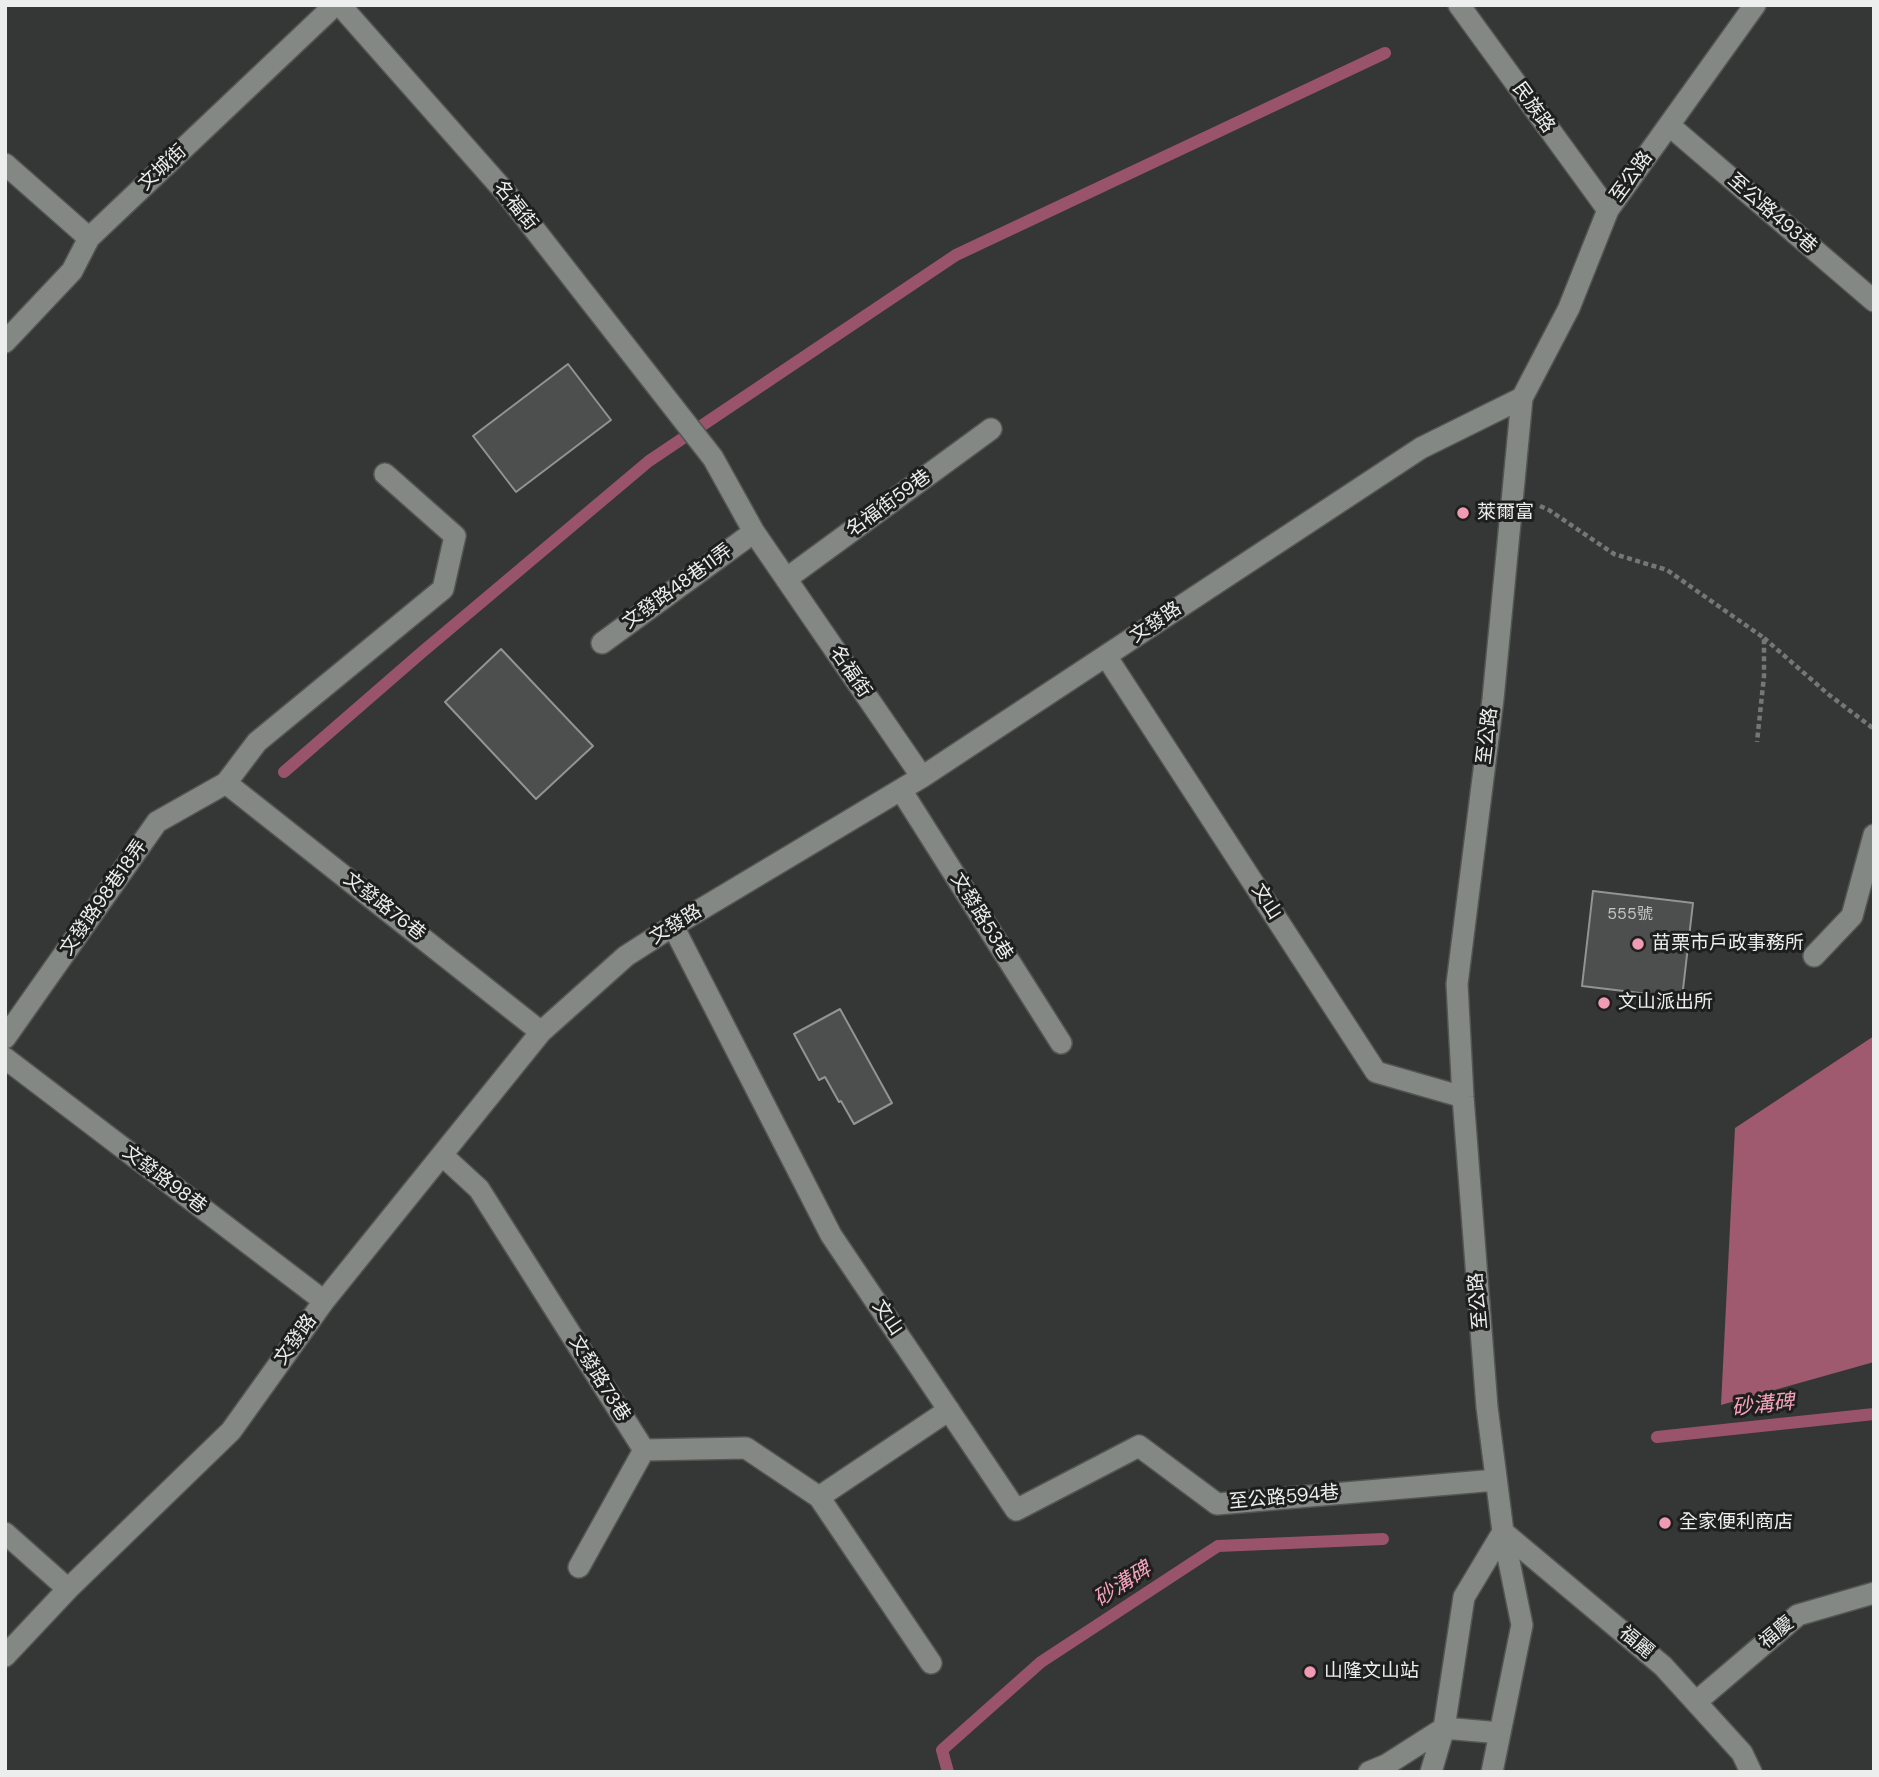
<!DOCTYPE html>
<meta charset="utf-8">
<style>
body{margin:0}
#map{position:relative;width:1879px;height:1777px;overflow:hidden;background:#343735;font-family:"DM Sans",sans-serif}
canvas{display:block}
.frame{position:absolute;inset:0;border:7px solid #eceeed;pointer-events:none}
</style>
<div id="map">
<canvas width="1879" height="1777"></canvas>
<div class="frame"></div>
</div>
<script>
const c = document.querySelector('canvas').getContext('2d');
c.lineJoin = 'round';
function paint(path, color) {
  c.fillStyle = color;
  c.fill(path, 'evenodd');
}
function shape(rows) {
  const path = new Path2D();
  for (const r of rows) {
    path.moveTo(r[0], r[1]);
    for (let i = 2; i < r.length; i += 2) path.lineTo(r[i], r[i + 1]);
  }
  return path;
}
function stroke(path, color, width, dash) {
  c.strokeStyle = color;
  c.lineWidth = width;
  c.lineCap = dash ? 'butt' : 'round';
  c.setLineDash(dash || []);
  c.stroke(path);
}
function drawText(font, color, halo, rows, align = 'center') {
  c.font = font + ' "DM Sans","Noto Sans TC",sans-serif';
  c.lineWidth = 6;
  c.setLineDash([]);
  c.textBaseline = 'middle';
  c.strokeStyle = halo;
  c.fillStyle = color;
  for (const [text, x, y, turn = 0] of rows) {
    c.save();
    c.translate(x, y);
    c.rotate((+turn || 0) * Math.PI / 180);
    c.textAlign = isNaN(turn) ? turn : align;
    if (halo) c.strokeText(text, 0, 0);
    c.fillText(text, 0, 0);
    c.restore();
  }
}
const forest = shape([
 [1874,1036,1874,1362,1721,1405,1735,1128]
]);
const stream = shape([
 [284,772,421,653,649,461,956,255,1385,53],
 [1657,1437,1874,1414],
 [948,1772,942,1750,1041,1662,1218,1546,1383,1539]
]);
const building = shape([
 [568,364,611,420,516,492,473,436,568,364],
 [501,649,593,746,536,799,445,702,501,649],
 [1593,891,1693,903,1682,998,1582,986,1593,891],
 [840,1009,892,1103,854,1124,841,1101,839,1102,825,1077,819,1080,794,1034,840,1009]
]);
const path = shape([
 [1540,506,1549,510,1614,554,1667,570,1764,638,1764,676,1757,742],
 [1764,638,1828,694,1874,729]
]);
const minor = shape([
 [340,5,506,193,713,458,754,532,922,777],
 [1459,5,1608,210],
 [1670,126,1874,301],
 [5,164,89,238],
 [5,342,72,271,89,238,335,5],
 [786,579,991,429],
 [602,643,754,532],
 [1106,656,1376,1072,1463,1097],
 [226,783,541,1032],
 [901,790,1061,1043],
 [673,926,831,1235,1016,1510,1139,1446,1217,1504,1496,1480],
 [1814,956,1852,916,1874,835],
 [5,1038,157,822,226,783,257,742,443,589,455,536,385,474],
 [5,1058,324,1301],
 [442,1155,479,1189,644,1450,746,1448,819,1497],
 [1503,1532,1663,1666,1742,1753,1751,1772],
 [5,1533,68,1589],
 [579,1567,644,1450],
 [5,1656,68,1589,231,1431,324,1301,541,1032,626,956,673,926,922,777,1421,448,1522,398],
 [931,1663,819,1497,949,1410],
 [1696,1702,1798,1615,1874,1593],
 [1369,1772,1386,1765,1444,1728,1500,1733],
 [1431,1772,1444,1728,1464,1597,1503,1532],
 [1492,1772,1522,1625,1503,1532,1487,1407,1463,1097,1457,984,1493,699,1522,398,1569,308,1608,210,1755,5]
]);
const markers = [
 [1463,513,7,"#f09ab4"],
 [1638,944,7,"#f09ab4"],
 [1604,1003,7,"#f09ab4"],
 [1665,1523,7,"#f09ab4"],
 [1310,1672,7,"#f09ab4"]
];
const numberNames = [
 ["555號",1630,915]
];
const streetNames = [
 ["民族路",1533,108,54],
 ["文城街",163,168,-43],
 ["至公路",1632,177,-54],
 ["名福街",515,206,51],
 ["至公路493巷",1772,214,41],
 ["名福街59巷",889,504,-36],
 ["文發路48巷11弄",678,587,-36],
 ["文發路",1156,623,-34],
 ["名福街",850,672,56],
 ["至公路",1488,736,-83],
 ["文發路98巷18弄",104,898,-55],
 ["文山",1266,902,57],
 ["文發路76巷",384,907,38],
 ["文發路53巷",981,917,58],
 ["文發路",676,925,-32],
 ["文發路98巷",164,1180,37],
 ["至公路",1479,1301,-95],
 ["文山",887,1318,56],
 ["文發路",296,1340,-54],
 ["文發路73巷",599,1379,58],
 ["至公路594巷",1284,1498,-5],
 ["福慶",1777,1633,-40],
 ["福麗",1636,1643,40]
];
const poiNames = [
 ["萊爾富",1477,513],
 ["苗栗市戶政事務所",1652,944],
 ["文山派出所",1618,1003],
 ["全家便利商店",1679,1523],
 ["山隆文山站",1324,1672]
];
const waterNames = [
 ["砂溝碑",1763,1406,-6],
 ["砂溝碑",1123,1585,-33]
];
paint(forest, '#9f5a70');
stroke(stream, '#99546b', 12);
paint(building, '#4c4f4d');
stroke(building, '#919491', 2);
stroke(minor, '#525552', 24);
stroke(path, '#757776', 4.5, [5, 3.5]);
stroke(minor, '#848885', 21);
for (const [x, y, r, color] of markers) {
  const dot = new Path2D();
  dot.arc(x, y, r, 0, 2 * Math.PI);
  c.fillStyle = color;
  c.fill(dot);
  stroke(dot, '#1d1e1d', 2.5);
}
drawText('16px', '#c4c6c5', null, numberNames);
drawText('19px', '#eceeed', '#1d1e1d', streetNames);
drawText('19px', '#eceeed', '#1d1e1d', poiNames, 'left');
drawText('italic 21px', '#f4a3bc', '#1d1e1d', waterNames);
</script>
